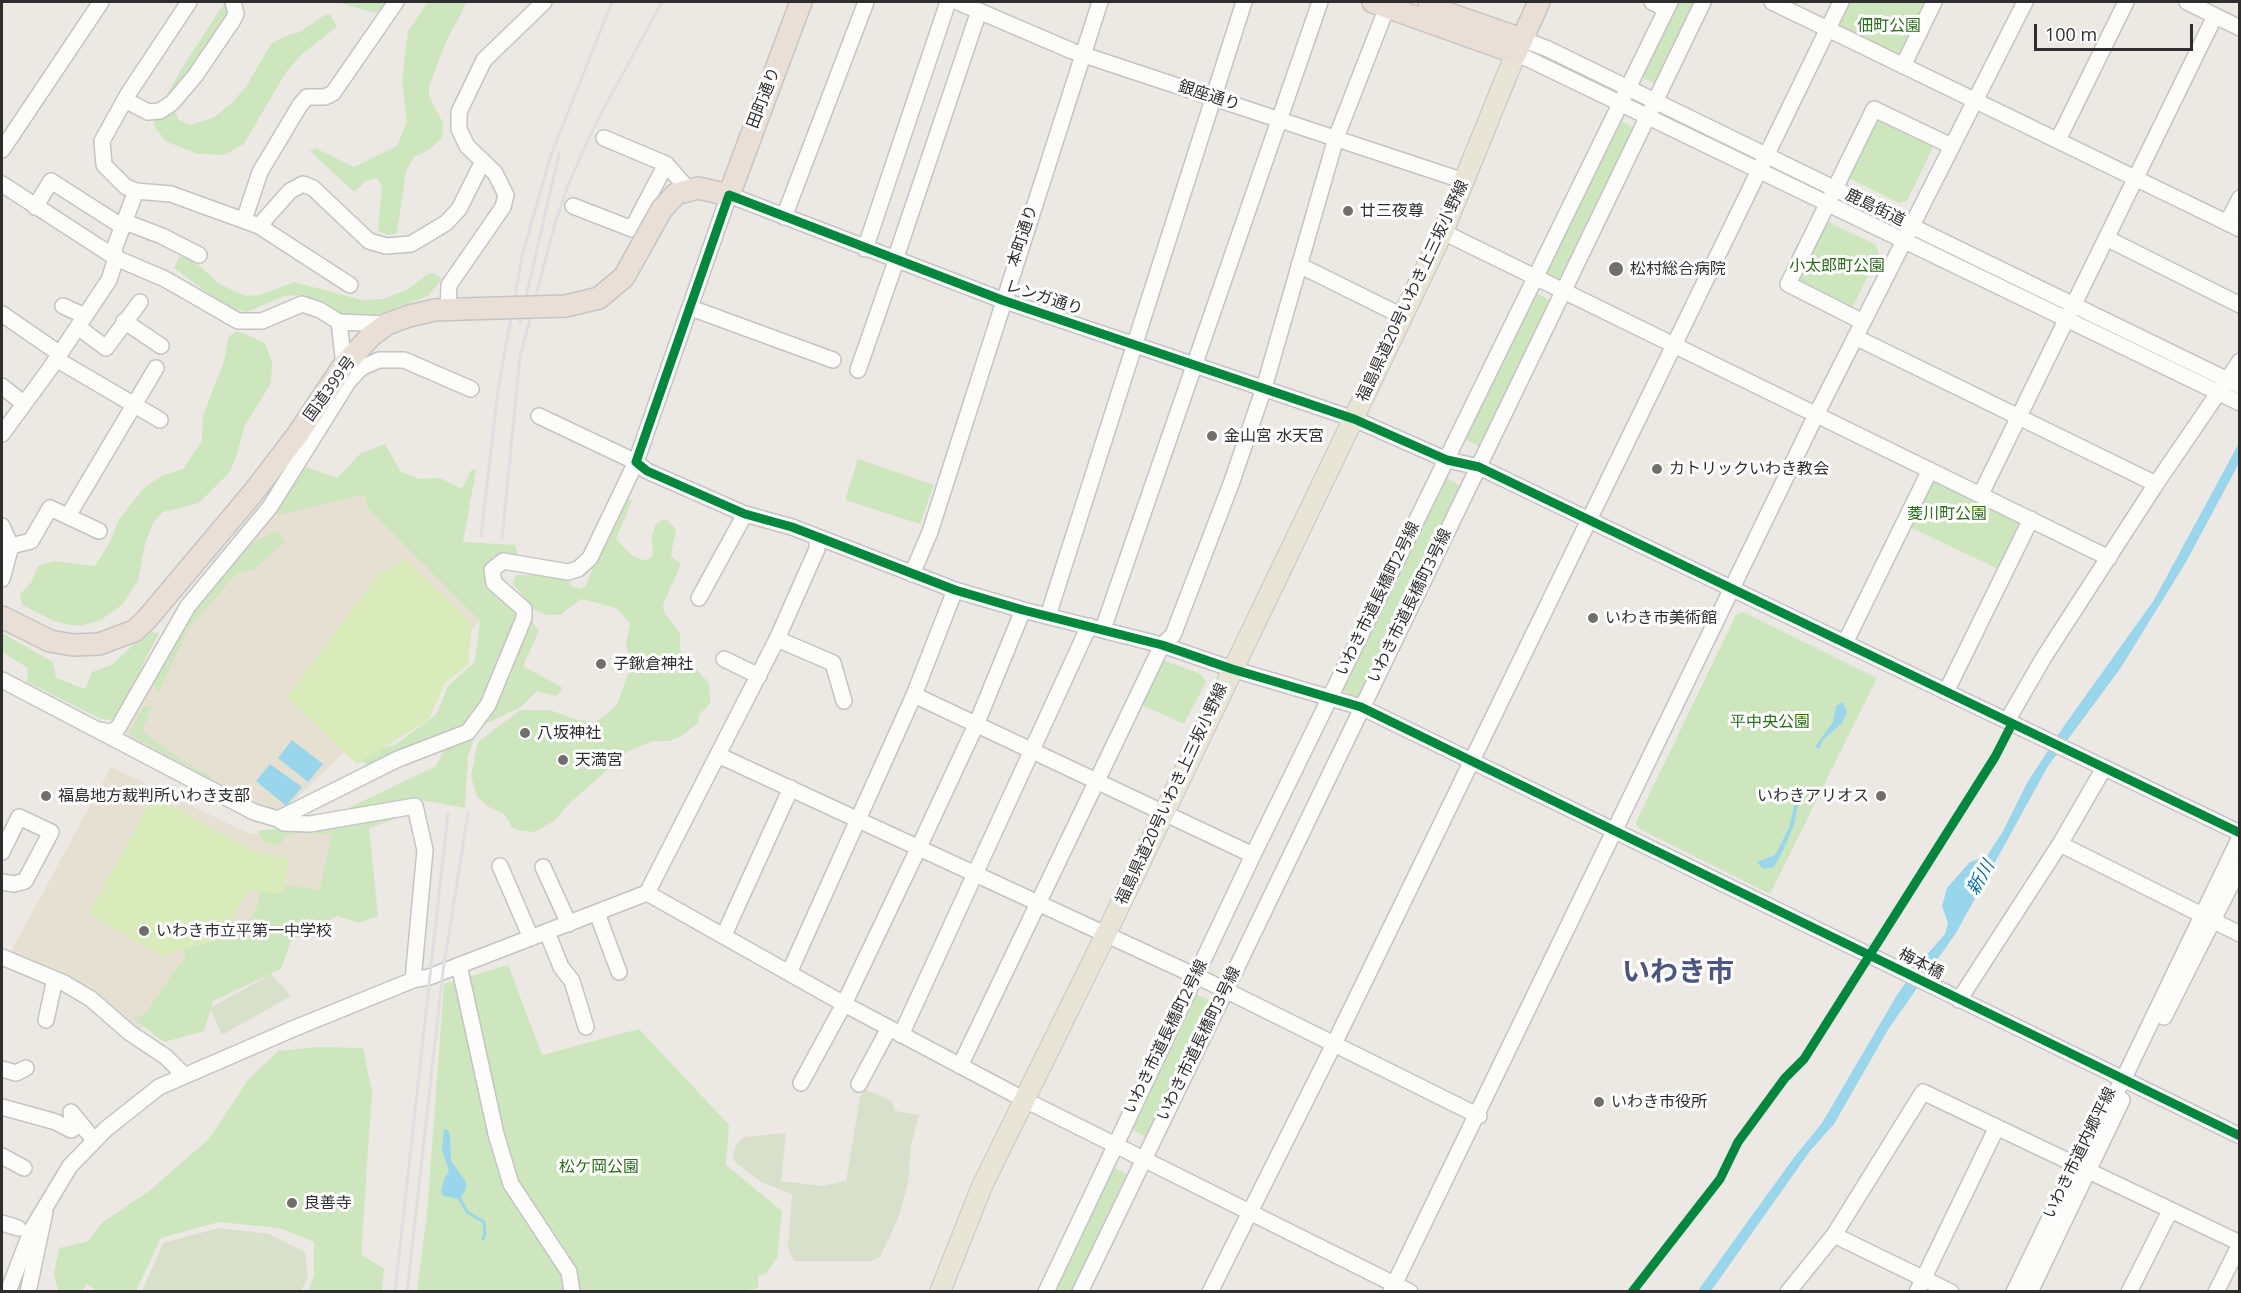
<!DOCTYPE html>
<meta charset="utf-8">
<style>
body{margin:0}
#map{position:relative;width:2241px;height:1293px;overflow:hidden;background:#ece8e4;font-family:"Open Sans",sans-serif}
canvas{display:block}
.frame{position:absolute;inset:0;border:3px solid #2e2e2e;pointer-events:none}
.scale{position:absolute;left:2034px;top:24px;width:159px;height:27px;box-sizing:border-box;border:3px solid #2e2e2e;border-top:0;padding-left:8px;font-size:18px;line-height:21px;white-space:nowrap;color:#2e2e2e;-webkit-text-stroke:4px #fff;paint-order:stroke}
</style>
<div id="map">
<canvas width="2241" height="1293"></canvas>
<div class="frame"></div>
<div class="scale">100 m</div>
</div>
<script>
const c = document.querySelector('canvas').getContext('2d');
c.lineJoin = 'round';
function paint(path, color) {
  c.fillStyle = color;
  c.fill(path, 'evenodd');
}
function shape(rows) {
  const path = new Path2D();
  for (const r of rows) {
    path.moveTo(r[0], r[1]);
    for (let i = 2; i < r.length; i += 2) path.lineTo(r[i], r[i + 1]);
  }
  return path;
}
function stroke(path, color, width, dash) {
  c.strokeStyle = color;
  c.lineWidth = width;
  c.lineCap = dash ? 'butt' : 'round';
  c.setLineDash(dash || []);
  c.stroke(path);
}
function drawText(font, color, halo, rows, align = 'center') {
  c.font = font + ' "Open Sans","Noto Sans JP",sans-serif';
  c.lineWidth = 6;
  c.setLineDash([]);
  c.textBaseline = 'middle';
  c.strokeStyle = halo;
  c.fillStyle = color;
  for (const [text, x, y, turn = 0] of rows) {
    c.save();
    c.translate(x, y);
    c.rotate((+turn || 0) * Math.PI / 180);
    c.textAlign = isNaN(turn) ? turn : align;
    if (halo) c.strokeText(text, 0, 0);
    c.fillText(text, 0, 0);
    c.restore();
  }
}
const education = shape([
 [364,495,369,508,480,621,281,813,263,812,129,740,126,732,186,616,269,517],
 [111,767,250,834,341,823,325,898,178,981,137,1035,59,986,4,964]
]);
const green = shape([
 [225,2,242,2,179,97,175,110,178,119,190,125,213,118,232,103,247,85,271,44,285,36,300,32,323,16,330,14,337,27,303,53,286,72,244,144,224,155,198,154,165,141,154,125,154,116,164,108,166,97,180,71],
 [337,2,390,2,387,8,374,13],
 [428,2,467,2,446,42,429,86,429,96,443,123,442,138,430,149,414,157,406,171,397,233,389,235,378,231,382,186,377,178,366,181,354,192,310,151,315,148,354,167,397,146,407,122,402,81,408,31],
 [1676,2,1697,2,1656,84,1639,76],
 [1850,2,1928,2,1900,58,1838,27],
 [1879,117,1934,145,1907,201,1899,203,1845,176,1874,118],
 [1618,119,1634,128,1562,278,1555,281,1545,274],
 [1824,220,1876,245,1879,253,1852,308,1795,279],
 [187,254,219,284,246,296,260,295,294,282,362,300,384,299,408,289,428,274,434,273,442,279,428,296,373,316,344,316,313,299,298,295,284,296,247,312,232,309,217,300,174,268,179,257],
 [1534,292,1553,302,1481,447,1462,438],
 [238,331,265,343,272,362,271,383,244,427,237,455,229,473,199,503,163,512,153,523,145,544,138,580,123,604,101,620,81,626,66,624,54,621,22,605,20,594,31,583,38,566,53,561,95,566,109,544,119,519,144,488,161,476,183,469,202,441,203,416,224,361,229,336],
 [385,444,401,472,419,479,440,478,462,489,472,469,476,470,463,542,515,545,519,558,494,564,497,587,510,592,539,631,523,666,563,688,557,696,537,691,521,707,384,772,370,767,358,758,364,751,395,745,436,715,448,686,475,662,480,621,368,508,364,495,269,517,306,467,337,478,360,454],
 [858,459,934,485,920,524,845,500],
 [1934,476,2020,520,2022,526,2000,570,1906,525],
 [1444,477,1464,487,1361,699,1341,690],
 [627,498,632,500,616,539,630,554,644,561,653,556,652,536,655,525,662,520,667,520,676,529,671,556,681,564,663,605,664,612,680,633,680,649,684,656,709,683,710,703,699,715,698,723,681,736,669,741,652,741,627,752,570,803,554,821,535,832,517,830,511,826,504,814,489,807,477,797,471,776,478,742,520,710,550,710,574,719,594,722,604,717,618,703,632,662,626,645,630,623,616,608,581,599,560,615,547,615,534,609,512,583,516,575,534,575,568,578,571,586,581,589,586,586,601,546],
 [277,531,285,542,254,569,236,574,188,629,159,692,153,685,186,620,246,546],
 [1743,612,1877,678,1770,894,1638,828,1636,822,1736,615],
 [148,631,159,633,143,664,136,686,123,710,111,720,101,719,27,682,28,668,2,652,2,633,53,662,56,678,85,689,92,672,112,665],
 [1163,660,1201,674,1206,682,1184,724,1138,703,1158,663],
 [144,706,152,706,142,731,180,759,211,776,211,779,128,734],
 [477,730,468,756,465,808,416,799,398,818,369,828,378,916,359,923,337,916,291,941,281,969,213,1001,204,1031,164,1042,133,1018,145,1014,185,956,178,934,222,919,240,932,256,911,262,887,293,886,320,890,332,834,295,833,285,837,279,846,263,841,258,831,317,823,436,766,444,751],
 [508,965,542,1055,639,1029,729,1125,726,1165,782,1211,777,1258,765,1274,758,1276,758,1288,743,1291,417,1292,427,1214,444,984],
 [1196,994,1211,1001,1146,1137,1131,1129],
 [317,1047,363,1048,372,1092,361,1254,384,1269,382,1291,308,1291,314,1275,314,1242,279,1228,219,1222,161,1238,136,1291,97,1291,87,1284,82,1291,58,1291,54,1274,59,1248,87,1242,103,1222,149,1191,209,1139,248,1080,278,1051],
 [1111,1166,1127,1174,1071,1291,1051,1292]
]);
const cemetery = shape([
 [271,974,291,996,222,1035,210,1008],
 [865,1089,891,1101,896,1111,919,1115,911,1146,908,1183,899,1216,880,1257,871,1261,794,1261,788,1248,792,1194,761,1182,735,1162,733,1159,736,1144,744,1137,786,1133,781,1181,822,1186,846,1181,860,1097],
 [219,1228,269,1234,305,1252,308,1277,301,1291,142,1291,163,1243]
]);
const pitch = shape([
 [405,559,472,624,468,665,446,682,428,720,357,764,287,697,378,575],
 [153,796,255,852,289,858,283,894,248,891,221,939,162,956,89,914]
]);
const water = shape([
 [2239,443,2239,463,2186,562,2120,669,2048,766,1956,933,1889,1028,1834,1124,1810,1151,1711,1291,1697,1292,1792,1160,1822,1123,1897,995,1918,965,1945,934,1948,923,1942,906,1947,888,1970,862,1987,856,2002,833,2027,783,2064,726,2154,600],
 [1843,702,1847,712,1842,723,1823,740,1819,749,1815,747,1833,722,1836,706],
 [292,740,323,764,308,782,278,758],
 [270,764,302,787,286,806,256,781],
 [1796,798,1799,800,1794,825,1784,848,1774,867,1763,869,1757,862,1775,855,1789,828],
 [444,1129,448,1130,450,1135,451,1161,466,1182,466,1189,460,1199,443,1196,441,1192,444,1179,449,1171,442,1150]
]);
const stream = shape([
 [460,1199,467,1212,484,1222,485,1234,483,1239]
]);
const minor = shape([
 [958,2,1072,51,1464,181],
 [1652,2,1666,9],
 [1772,2,2240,229],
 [2187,2,2240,28],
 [1522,39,1548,49,2240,386],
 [1516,53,2240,403],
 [1903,66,1934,2],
 [125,100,148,112,160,111,172,103,195,76,233,20,236,14,233,2],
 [604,138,666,164,688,189],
 [2058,140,2126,2],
 [2,150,101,2],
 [2,184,116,258,165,279,238,321,262,321,302,304,320,310,339,322,344,365],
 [136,191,126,187,104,165,102,141,128,94,189,2],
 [573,206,632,229,666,164],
 [35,207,51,181,123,227],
 [784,217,866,2],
 [244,220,260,172,300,105,307,97,325,97,333,93,396,2],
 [125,222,162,236,199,255],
 [2227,223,2240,198],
 [259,226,290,191,303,184,313,188,369,241,386,246,411,244,446,223,459,209,482,163],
 [1443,232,2109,558],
 [2106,238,2240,305],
 [865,249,948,2],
 [895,260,979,11],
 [1299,265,1402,316],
 [63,306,85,316],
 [691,308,833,360],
 [448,310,449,285,503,207,506,195,495,173,467,146,459,129,459,112,484,60,544,2],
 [2,314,60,354],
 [124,321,161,346],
 [339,322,387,324],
 [1863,322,1788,284,1874,109,1945,143],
 [78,327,106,348,140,302],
 [1855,337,2156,484],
 [56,359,160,420],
 [858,370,896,261],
 [2,386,24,404],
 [2,434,49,370,109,280,116,258,114,249,136,191,171,194,259,226,350,285],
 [1981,494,2215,16],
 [68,516,156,368],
 [2,526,11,546,2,579],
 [11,546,31,541,50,508,99,531],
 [912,574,930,532,1100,2],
 [699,598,745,514],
 [1048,616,1244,2],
 [1103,629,1320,2],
 [777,639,833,663,844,701],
 [1845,643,1930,470],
 [724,659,759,676],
 [2,680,254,812,278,819,398,759,468,732,488,705,524,618,524,609,494,583,492,570,503,561,568,572,578,569,590,558,636,462,539,416],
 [1946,692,2031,519],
 [914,695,1253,855],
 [2007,721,2044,657,2156,484,2240,361],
 [99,730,110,732,118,728,188,606,270,507,348,382,361,368,379,360,404,360,471,389],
 [720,756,1211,983,1479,1116],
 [2104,768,2060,844,2240,934],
 [278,819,284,823,310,824,415,806,425,850,413,980],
 [2240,833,1479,467,1447,460,1354,419,1002,300,729,195,636,462,647,471,745,514,792,527,955,590,1023,610,1162,645,1232,669,1361,707,2240,1136],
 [2,852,19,817,51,832,25,881,14,884,2,882],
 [500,866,531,938],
 [543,867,569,924],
 [647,893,777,639,817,549,817,537],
 [597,913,619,972],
 [547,932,561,967,572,981,586,1027],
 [724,935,791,788],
 [2,957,64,983,91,999,130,1033,166,1057,184,1075],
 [459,965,496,1134,511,1184,569,1272,572,1292],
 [789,973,914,695,955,590],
 [1959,1000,2060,844],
 [2164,1017,2240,867],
 [46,1020,55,979],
 [901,1035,1089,626],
 [960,1066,1162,645,1173,635,1231,484,1264,388,1336,138,1389,2],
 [2,1069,16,1073,26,1068],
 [801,1083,844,1004,919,847,976,725,1023,610],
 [859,1084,889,1028],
 [2,1107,56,1122,71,1130,74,1128,71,1112,94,1140],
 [2,1156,24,1168],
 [2,1223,18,1228],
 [1834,1235,1951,1292],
 [1391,1291,1816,415,2025,2],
 [8,1292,32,1229,70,1166,106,1129,159,1087,295,1028,413,980,429,977,647,893,844,1004,1023,1099,1410,1292],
 [28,1292,45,1212],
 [1046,1292,1253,855,1670,2],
 [1080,1292,1703,2],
 [1210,1292,1334,1044,1841,2],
 [1788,1292,1834,1235,1923,1092,2240,1243],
 [1917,1292,1997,1127],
 [2014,1292,2076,1164,2123,1080,2240,837],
 [2030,1292,2122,1100],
 [2129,1292,2170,1211],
 [2216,1292,2240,1244]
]);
const major = shape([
 [940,1292,982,1186,1106,934,1443,232,1516,53]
]);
const highway = shape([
 [1373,2,1516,53,1539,2],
 [1429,7,1522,39],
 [676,194,698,188,729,195,801,2],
 [2,617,50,641,73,645,99,644,134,631,146,620,253,493,298,434,344,365,371,336,387,324,409,316,435,310,463,309]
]);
const rail = shape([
 [520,323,559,154],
 [481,536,498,390,522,256,551,155,612,2],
 [502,539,520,357,554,227,568,185,596,123,662,2],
 [395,1292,448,813],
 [407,1292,443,971,468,813]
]);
const highwayBridge = shape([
 [463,309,566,306,599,298,624,277,662,209,676,194]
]);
const cycleway = shape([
 [2240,833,1479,467,1447,460,1354,419,1002,300,729,195,636,462,647,471,745,514,792,527,955,590,1023,610,1162,645,1232,669,1361,707,2240,1136],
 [1632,1292,1720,1179,1738,1142,1785,1078,1804,1059,1995,757,2012,724]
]);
const markers = [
 [1348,211,6,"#706f6e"],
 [1616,269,8,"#706f6e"],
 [1212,436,6,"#706f6e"],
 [1657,469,6,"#706f6e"],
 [1593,618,6,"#706f6e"],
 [601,664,6,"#706f6e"],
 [525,733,6,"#706f6e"],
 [563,760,6,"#706f6e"],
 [46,796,6,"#706f6e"],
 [1881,796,6,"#706f6e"],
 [144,931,6,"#706f6e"],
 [1599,1102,6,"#706f6e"],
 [292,1203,6,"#706f6e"]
];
const parkNames = [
 ["佃町公園",1889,26],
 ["小太郎町公園",1837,266],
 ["菱川町公園",1947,514],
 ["平中央公園",1770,722],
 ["松ケ岡公園",599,1167]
];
const streetNames = [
 ["銀座通り",1209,96,18],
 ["田町通り",764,98,-69],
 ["鹿島街道",1875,208,26],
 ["本町通り",1023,236,-72],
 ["福島県道20号いわき上三坂小野線",1413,291,-65],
 ["レンガ通り",1044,298,18],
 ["国道399号",330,389,-54],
 ["いわき市道長橋町2号線",1378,599,-64],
 ["いわき市道長橋町3号線",1410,606,-64],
 ["福島県道20号いわき上三坂小野線",1172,794,-65],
 ["梅本橋",1921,964,27],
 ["いわき市道長橋町2号線",1166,1037,-64],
 ["いわき市道長橋町3号線",1199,1044,-64],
 ["いわき市道内郷平線",2080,1153,-64]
];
const poiNames = [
 ["廿三夜尊",1360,211],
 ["松村総合病院",1630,269],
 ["金山宮 水天宮",1224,436],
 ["カトリックいわき教会",1669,469],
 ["いわき市美術館",1605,618],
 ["子鍬倉神社",613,664],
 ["八坂神社",537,733],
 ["天満宮",575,760],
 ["福島地方裁判所いわき支部",58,796],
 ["いわきアリオス",1869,796,"right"],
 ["いわき市立平第一中学校",156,931],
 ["いわき市役所",1611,1102],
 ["良善寺",304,1203]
];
const waterNames = [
 ["新川",1981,878,-60]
];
const townNames = [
 ["いわき市",1678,973]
];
paint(education, '#e6e0d3');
paint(green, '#cee6be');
paint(cemetery, '#d8e0cc');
paint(pitch, '#d9eabb');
paint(water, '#99d6ec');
stroke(stream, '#99d6ec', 3);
stroke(minor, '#c5c4c5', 18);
stroke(major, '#c6c5c4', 22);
stroke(highway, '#c6c5c4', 24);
stroke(minor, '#fcfcfb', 15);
stroke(major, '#e8e4d6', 20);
stroke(highway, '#eadfd6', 21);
stroke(rail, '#dfdfe1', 3);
stroke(highwayBridge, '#c6c5c4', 24, []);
stroke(highwayBridge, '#eadfd6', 21);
stroke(cycleway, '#00873e', 9);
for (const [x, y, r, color] of markers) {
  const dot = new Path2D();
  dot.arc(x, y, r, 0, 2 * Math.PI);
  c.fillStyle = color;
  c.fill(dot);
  stroke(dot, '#fff', 2);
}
drawText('16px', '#2c6e1b', '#fff', parkNames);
drawText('16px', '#2e2e2e', '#fff', streetNames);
drawText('16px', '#2e2e2e', '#fff', poiNames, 'left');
drawText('italic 18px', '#0d6fa3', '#fff', waterNames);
drawText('bold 28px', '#4d5680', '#fff', townNames);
</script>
